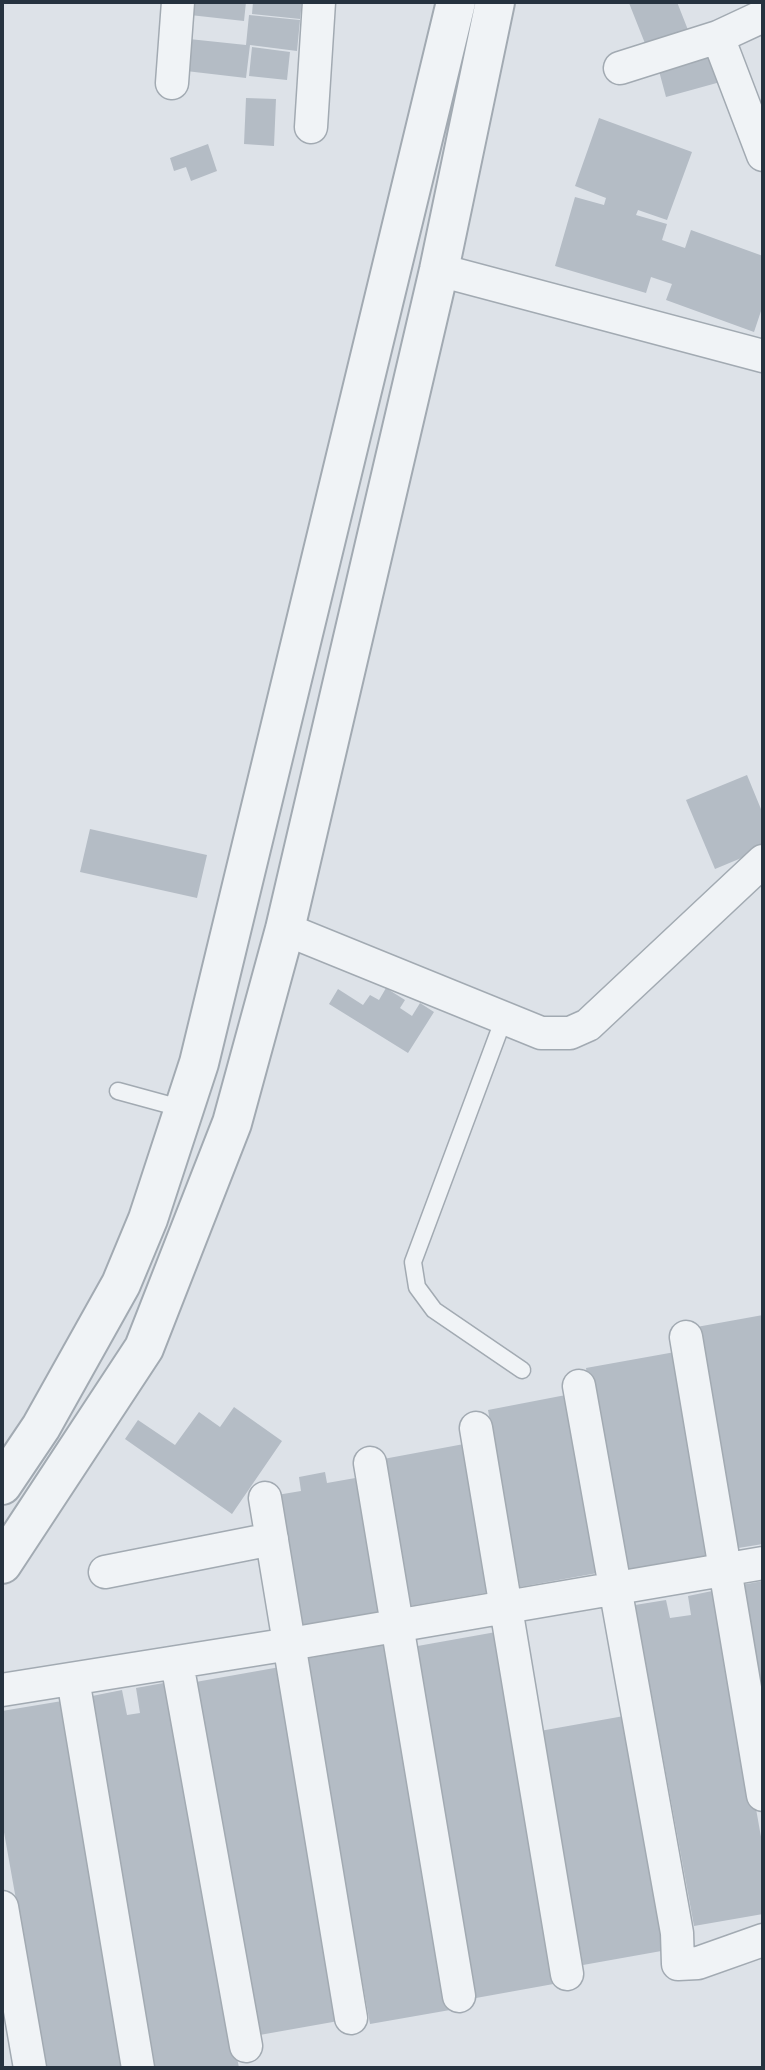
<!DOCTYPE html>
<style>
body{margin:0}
#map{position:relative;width:765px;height:2070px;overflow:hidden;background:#dde2e8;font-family:Manrope,sans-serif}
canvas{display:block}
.frame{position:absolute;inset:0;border:4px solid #26323f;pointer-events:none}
</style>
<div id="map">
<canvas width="765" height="2070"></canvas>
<div class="frame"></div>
</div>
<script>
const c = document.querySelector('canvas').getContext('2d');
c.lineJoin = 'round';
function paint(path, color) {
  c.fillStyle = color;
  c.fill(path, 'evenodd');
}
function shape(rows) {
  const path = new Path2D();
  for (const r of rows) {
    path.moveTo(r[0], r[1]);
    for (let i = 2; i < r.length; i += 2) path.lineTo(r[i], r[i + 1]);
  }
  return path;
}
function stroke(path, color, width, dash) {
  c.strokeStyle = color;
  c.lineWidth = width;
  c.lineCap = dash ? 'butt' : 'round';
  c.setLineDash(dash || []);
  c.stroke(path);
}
const building = shape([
 [183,2,246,2,244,21,181,14],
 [253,2,302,2,300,19,252,14],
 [632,2,677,2,690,35,648,51,629,3],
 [249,15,300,20,297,51,250,45,246,78,186,71,189,39,246,45],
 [252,47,290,52,287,80,249,76],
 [718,55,724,81,666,97,659,71],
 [246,98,276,99,274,146,244,144],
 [599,118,692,152,667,220,638,210,636,215,667,224,662,240,685,248,691,230,763,256,763,305,754,332,666,300,672,284,651,277,646,293,555,266,575,197,604,205,606,198,575,186],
 [208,144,217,171,191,181,186,167,174,171,170,158],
 [747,775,763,814,763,849,715,869,686,800],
 [90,829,207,855,197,898,80,872],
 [386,988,405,1000,400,1008,412,1016,420,1003,434,1012,408,1053,329,1004,338,989,363,1005,370,995,379,1000],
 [763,1315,763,1544,732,1549,691,1328],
 [675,1352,710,1558,622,1573,586,1368],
 [571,1394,603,1572,520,1587,488,1410],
 [234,1407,282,1441,232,1514,125,1439,138,1420,175,1445,199,1412,220,1427],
 [464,1444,491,1592,404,1607,378,1460],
 [325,1472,327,1483,361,1477,386,1614,296,1630,271,1496,301,1491,299,1477],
 [763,1581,763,1702,741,1585],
 [717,1590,763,1848,763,1914,694,1926,635,1605,666,1600,670,1618,691,1615,688,1596],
 [496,1632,559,1983,476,1998,412,1647],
 [384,1645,450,2010,370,2024,304,1659],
 [280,1667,344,2020,254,2036,190,1683],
 [169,1682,239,2068,151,2068,87,1697,122,1690,127,1715,140,1713,136,1688],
 [68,1700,134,2068,46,2068,2,1821,2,1711],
 [624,1716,667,1950,583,1965,540,1731]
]);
const service = shape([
 [504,1018,413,1262,417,1287,434,1310,522,1370],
 [118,1091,184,1109]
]);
const minor = shape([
 [718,37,763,155],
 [620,68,718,37,763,16],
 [172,83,178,2],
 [311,127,319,2],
 [439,270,763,356],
 [285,929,541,1033,570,1033,588,1025,763,861],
 [686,1337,763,1795],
 [579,1386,677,1933,678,1964,698,1963,763,1940],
 [476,1428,567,1974],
 [370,1463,459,1996],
 [265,1498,351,2018],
 [105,1572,272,1539],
 [177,1663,246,2046],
 [73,1679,138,2068],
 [2,1690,290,1644,763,1563],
 [2,1907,30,2068]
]);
const tertiary = shape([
 [2,1485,41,1427,121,1284,148,1219,199,1063,456,2],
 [2,1564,144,1348,232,1123,285,929,439,270,495,2]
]);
paint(building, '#b4bcc5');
stroke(service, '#a2aab2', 19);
stroke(minor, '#a2aab2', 35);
stroke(tertiary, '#a2aab2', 42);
stroke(service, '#f0f3f6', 16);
stroke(minor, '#f0f3f6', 32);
stroke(tertiary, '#f0f3f6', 38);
</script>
